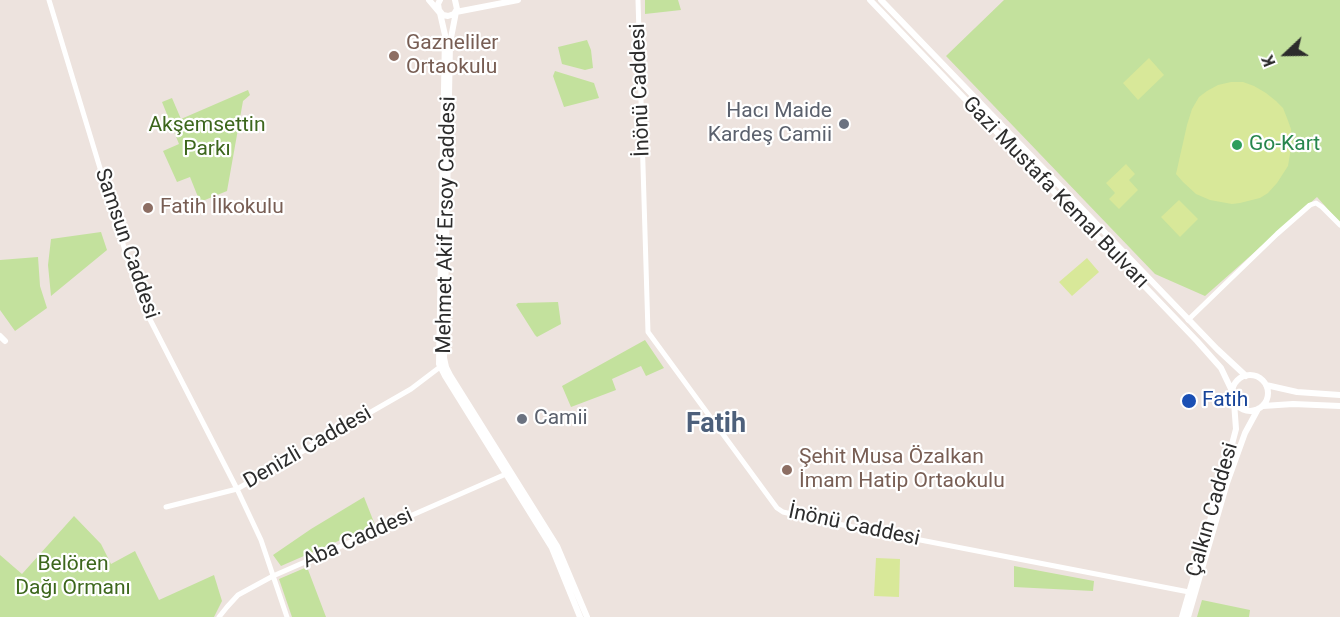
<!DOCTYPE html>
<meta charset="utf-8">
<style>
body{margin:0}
#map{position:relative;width:1340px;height:617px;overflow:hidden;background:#ede3de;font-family:Roboto,sans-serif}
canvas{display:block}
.north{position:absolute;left:1256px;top:24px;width:60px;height:60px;-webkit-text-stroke:4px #fff;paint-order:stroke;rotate:248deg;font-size:16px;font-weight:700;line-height:24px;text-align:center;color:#2c2c2c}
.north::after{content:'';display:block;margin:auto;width:21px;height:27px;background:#2c2c2c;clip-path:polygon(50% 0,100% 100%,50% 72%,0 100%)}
</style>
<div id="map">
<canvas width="1340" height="617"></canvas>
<div class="north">K</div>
</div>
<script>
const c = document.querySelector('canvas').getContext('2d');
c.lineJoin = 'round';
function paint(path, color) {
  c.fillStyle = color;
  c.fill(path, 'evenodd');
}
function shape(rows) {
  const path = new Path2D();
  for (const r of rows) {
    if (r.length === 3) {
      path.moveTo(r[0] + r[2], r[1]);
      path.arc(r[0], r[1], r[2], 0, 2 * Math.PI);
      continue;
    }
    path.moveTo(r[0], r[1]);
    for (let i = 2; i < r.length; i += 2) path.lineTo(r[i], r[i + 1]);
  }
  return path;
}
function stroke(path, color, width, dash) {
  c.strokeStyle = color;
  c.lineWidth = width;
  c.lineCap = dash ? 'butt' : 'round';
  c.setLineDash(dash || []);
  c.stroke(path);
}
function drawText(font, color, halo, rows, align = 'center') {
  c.font = font + ' Roboto,sans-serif';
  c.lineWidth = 4.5;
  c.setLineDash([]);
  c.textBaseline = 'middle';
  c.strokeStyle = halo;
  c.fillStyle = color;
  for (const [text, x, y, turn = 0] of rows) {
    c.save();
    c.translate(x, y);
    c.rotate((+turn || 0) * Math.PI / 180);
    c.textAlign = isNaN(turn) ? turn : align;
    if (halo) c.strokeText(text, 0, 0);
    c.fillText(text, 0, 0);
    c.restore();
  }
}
const green = shape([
 [645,0,678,0,681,10,645,14],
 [1004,0,1340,0,1340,223,1317,197,1205,296,1155,274,946,56],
 [587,40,591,50,593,68,585,70,562,64,558,47],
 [555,71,594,83,599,98,564,107,553,76],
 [248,90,250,95,243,101,227,191,200,202,190,177,177,182,163,151,179,144,162,102,172,98,181,119],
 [101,232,107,250,51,296,48,265,51,239],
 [38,257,40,286,47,308,15,331,0,310,0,260],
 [558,302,561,324,537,337,535,335,516,305,518,303],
 [645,340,664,368,646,376,641,366,612,379,616,390,571,407,562,386],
 [364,497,375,525,281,566,273,555,311,529],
 [74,516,101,544,111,564,135,551,159,600,214,575,222,601,214,617,0,617,0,555,22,574],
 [1014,566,1094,581,1093,591,1014,587],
 [307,567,326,617,292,617,279,579],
 [1202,600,1250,610,1249,617,1197,617]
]);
const pitch = shape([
 [1149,58,1164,75,1138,100,1123,83],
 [1231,82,1243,82,1254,86,1266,93,1276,101,1283,108,1287,118,1291,129,1292,142,1288,166,1277,183,1268,193,1260,198,1240,203,1232,204,1210,200,1196,194,1183,182,1176,174,1187,125,1192,109,1199,97,1207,91,1218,85],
 [1126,164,1135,174,1129,180,1138,190,1119,209,1109,199,1115,193,1106,183],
 [1179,200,1198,219,1180,237,1161,217],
 [1087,258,1099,272,1072,296,1059,282],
 [876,558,900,559,899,597,874,596]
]);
const tertiary = shape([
 [49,0,140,300,237,489,261,540,287,617],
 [638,0,648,332,777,508,783,512,817,520,1189,592],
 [1188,320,1277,234,1310,205,1316,203,1322,207,1340,225],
 [166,507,237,489,411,389,440,367],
 [219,617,227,607,238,595,273,576,506,474]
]);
const secondary = shape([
 [429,0,440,13,445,35,439,364,445,376,552,548,580,617],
 [440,0,438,4,439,10,443,15,448,16,454,14,457,9,455,0],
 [518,0,456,12,450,43,444,358,446,367,450,375,557,546,587,617],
 [870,0,1197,341,1221,368,1232,391],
 [881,0,1217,349,1246,376],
 [0,336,5,341],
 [1250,393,18],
 [1266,385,1297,392,1340,395],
 [1263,406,1293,404,1340,406],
 [1182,617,1231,448,1236,429,1234,402],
 [1188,617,1227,483,1245,433,1258,409]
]);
const markers = [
 [394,56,6,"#8d6e63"],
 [844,124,6,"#6b7280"],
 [1237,145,6,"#2e9e5b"],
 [148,208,6,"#8d6e63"],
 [1189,401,8,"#1a4fb4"],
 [522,419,6,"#6b7280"],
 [787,470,6,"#8d6e63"]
];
const educationNames = [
 ["Gazneliler",406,44],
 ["Ortaokulu",406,68],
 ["Fatih İlkokulu",160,208],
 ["Şehit Musa Özalkan",799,458],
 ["İmam Hatip Ortaokulu",799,482]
];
const streetNames = [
 ["İnönü Caddesi",641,90,-92],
 ["Gazi Mustafa Kemal Bulvarı",1055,193,46],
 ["Mehmet Akif Ersoy Caddesi",447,225,-89],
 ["Samsun Caddesi",126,244,71],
 ["Denizli Caddesi",308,448,-30],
 ["Çalkın Caddesi",1213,510,-74],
 ["İnönü Caddesi",854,526,12],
 ["Aba Caddesi",358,539,-24]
];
const worshipNames = [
 ["Hacı Maide",832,112],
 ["Kardeş Camii",832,136],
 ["Camii",534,419,"left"]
];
const parkNames = [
 ["Akşemsettin",207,126],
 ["Parkı",207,150],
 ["Belören",73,565],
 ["Dağı Ormanı",73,589]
];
const leisureNames = [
 ["Go-Kart",1249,145]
];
const transitNames = [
 ["Fatih",1202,401]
];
const districtNames = [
 ["Fatih",716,425]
];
paint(green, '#c3e19d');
paint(pitch, '#d8e899');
stroke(tertiary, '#fff', 5);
stroke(secondary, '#fff', 6);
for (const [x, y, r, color] of markers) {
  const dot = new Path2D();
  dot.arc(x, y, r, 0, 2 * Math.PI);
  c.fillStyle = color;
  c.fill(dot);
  stroke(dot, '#fff', 2);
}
drawText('21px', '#785e54', '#fff', educationNames, 'left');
drawText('21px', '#2c2c2c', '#fff', streetNames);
drawText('21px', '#5b616d', '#fff', worshipNames, 'right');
drawText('21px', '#3d671d', '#fff', parkNames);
drawText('21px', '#27864d', '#fff', leisureNames, 'left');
drawText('21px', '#164399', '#fff', transitNames, 'left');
drawText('bold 27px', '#4d607b', '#fff', districtNames);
</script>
